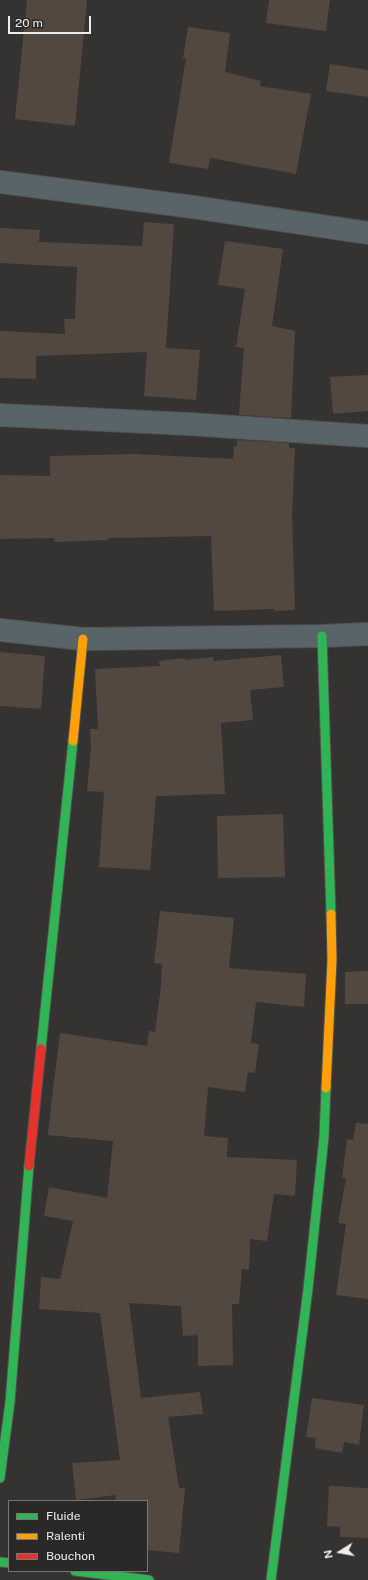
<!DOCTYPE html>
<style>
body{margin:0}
#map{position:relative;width:368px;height:1580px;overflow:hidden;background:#343332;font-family:"Public Sans",sans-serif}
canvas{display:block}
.legend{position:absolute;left:8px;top:1500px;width:140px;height:72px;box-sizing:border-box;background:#2b2927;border:1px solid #797776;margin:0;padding:5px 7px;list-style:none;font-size:12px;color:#efedec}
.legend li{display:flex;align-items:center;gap:8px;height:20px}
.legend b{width:20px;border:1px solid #797776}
.north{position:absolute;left:320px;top:1532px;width:40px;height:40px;-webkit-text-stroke:3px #2b2927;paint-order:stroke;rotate:259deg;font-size:11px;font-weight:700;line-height:16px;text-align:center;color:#efedec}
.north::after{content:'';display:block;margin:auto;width:14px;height:18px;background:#efedec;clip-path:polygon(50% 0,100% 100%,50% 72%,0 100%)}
.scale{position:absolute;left:8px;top:16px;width:83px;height:18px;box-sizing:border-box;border:2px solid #efedec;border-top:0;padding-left:5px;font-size:12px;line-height:14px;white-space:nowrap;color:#efedec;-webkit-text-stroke:3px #2b2927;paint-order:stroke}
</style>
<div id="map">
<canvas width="368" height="1580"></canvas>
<ul class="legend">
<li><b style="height:5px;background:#30b455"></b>Fluide</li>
<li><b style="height:5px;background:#ff9f0a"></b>Ralenti</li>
<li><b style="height:5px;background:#e5322d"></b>Bouchon</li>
</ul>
<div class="north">N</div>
<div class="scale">20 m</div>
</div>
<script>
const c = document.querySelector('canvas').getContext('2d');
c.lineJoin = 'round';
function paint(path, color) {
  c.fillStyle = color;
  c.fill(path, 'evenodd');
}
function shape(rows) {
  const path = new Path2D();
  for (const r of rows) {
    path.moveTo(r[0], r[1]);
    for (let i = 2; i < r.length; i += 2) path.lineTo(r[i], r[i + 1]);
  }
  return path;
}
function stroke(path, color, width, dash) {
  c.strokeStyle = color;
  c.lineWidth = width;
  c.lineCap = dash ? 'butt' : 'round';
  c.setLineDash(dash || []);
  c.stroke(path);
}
const building = shape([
 [27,0,87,0,75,126,15,119],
 [269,0,330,0,326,31,266,23],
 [188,27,230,33,225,72,261,81,260,86,311,94,296,174,210,158,208,169,169,163,186,58,183,58],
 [330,64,368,70,368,97,326,91],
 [144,222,174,224,166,348,200,350,196,400,144,396,147,352,36,356,36,379,0,378,0,331,65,334,64,319,75,319,77,267,0,263,0,228,40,230,39,242,142,246],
 [225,241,283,249,272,326,295,331,291,418,239,415,244,348,236,347,245,289,218,285],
 [368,375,368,411,333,414,330,377],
 [237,440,289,443,289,448,295,448,292,516,295,610,274,611,274,609,214,611,211,536,108,538,108,540,55,542,54,538,0,539,0,475,50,476,50,456,134,454,233,459,234,446,237,446],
 [0,652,45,656,41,709,0,706],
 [281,655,284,687,250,690,253,720,221,723,225,794,156,796,150,870,99,867,104,792,87,791,91,748,90,729,98,729,95,669,160,666,159,661,185,658,185,660,213,657,214,661],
 [283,814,285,877,218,878,217,816],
 [160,911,234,918,229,968,306,974,304,1007,256,1002,251,1043,259,1044,255,1073,248,1072,245,1092,208,1087,204,1136,228,1138,227,1157,297,1160,295,1196,274,1194,267,1241,250,1239,249,1270,242,1269,239,1304,232,1304,233,1365,198,1366,198,1335,183,1336,181,1306,129,1303,141,1398,200,1392,203,1414,168,1417,179,1488,185,1488,179,1553,147,1550,147,1501,115,1501,116,1495,76,1500,72,1463,120,1460,100,1313,39,1309,41,1277,60,1279,73,1221,44,1216,49,1187,107,1198,113,1141,48,1135,53,1089,60,1033,147,1046,149,1031,155,1032,161,985,162,964,154,963],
 [368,971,368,1004,345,1004,345,972],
 [356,1123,368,1124,368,1299,336,1295,346,1224,338,1223,346,1178,342,1178,347,1139,353,1140],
 [312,1398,364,1405,359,1445,344,1442,342,1453,315,1448,316,1438,306,1437],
 [329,1486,368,1488,368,1538,340,1537,340,1527,327,1526]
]);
const street = shape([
 [0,182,193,207,368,233],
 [0,415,189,424,368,436],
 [0,630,83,639,322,636,368,634]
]);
const fast = shape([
 [322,636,331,914],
 [41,1049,73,741],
 [0,1478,10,1402,29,1166],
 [0,1562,9,1563],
 [75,1571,149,1580],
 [271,1580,308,1289,324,1137,326,1088]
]);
const slow = shape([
 [73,741,83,639],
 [326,1088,332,960,331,914]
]);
const jam = shape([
 [29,1166,41,1049]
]);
paint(building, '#52483f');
stroke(street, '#525150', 24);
stroke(fast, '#525150', 11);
stroke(slow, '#525150', 11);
stroke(jam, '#525150', 11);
stroke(street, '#596468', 22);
stroke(fast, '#30b455', 9);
stroke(slow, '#ff9f0a', 9);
stroke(jam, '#e5322d', 9);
</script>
